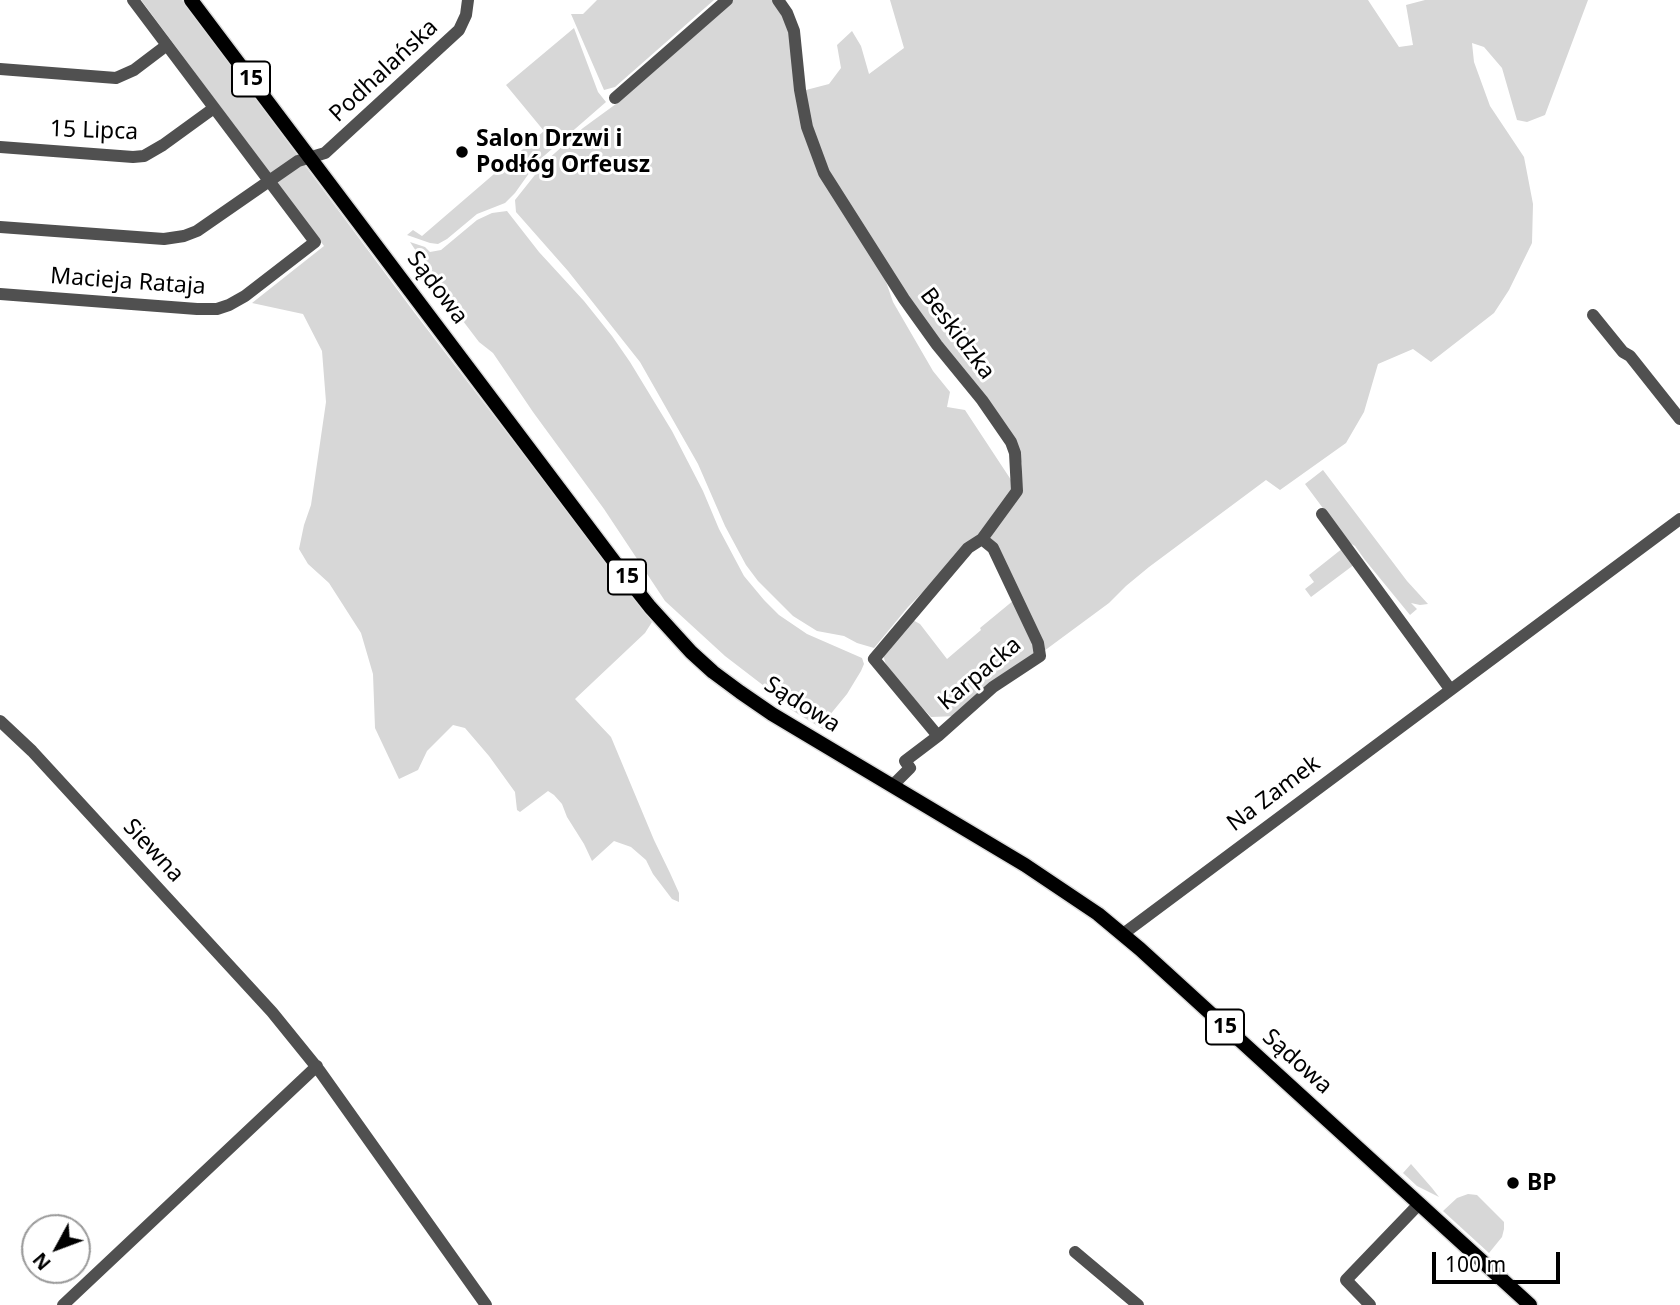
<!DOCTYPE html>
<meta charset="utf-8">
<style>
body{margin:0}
#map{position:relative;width:1680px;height:1305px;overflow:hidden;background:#fff;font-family:"Noto Sans",sans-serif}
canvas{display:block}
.north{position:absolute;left:21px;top:1214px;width:70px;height:70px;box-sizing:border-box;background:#fff;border:2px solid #999;border-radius:50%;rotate:229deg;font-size:19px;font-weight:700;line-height:28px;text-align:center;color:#000}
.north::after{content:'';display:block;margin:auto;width:24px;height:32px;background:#000;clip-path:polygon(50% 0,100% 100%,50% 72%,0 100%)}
.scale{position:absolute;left:1432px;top:1252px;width:128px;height:32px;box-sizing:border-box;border:4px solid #000;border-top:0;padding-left:9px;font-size:21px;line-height:24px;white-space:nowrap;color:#000;-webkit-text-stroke:5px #fff;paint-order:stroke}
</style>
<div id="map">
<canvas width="1680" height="1305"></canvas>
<div class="north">N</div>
<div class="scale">100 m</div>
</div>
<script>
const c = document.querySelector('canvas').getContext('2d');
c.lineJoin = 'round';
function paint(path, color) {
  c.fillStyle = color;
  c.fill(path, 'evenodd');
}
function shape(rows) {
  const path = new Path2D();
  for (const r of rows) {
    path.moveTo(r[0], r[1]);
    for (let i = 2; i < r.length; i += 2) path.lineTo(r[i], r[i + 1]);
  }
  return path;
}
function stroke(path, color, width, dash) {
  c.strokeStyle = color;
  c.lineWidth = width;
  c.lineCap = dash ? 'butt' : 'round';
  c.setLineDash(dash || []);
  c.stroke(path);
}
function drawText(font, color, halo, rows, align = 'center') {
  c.font = font + ' "Noto Sans",sans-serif';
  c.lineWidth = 6;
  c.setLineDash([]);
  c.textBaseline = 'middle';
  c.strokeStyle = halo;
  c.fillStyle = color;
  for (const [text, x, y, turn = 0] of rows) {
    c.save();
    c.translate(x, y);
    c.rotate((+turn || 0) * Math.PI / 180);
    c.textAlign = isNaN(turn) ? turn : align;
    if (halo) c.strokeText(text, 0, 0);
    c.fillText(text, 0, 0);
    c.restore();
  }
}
const green = shape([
 [141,0,182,0,414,312,652,622,645,633,575,699,611,737,654,840,670,873,679,893,679,902,672,899,653,874,646,860,631,847,614,841,592,861,584,844,567,817,562,804,554,795,548,791,520,812,517,810,515,792,489,756,465,728,453,725,427,751,418,770,399,779,375,728,373,674,361,633,329,583,308,564,299,549,304,525,311,505,326,402,322,351,303,314,252,303,324,246],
 [597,0,714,0,615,87,604,90,571,14,583,14],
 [732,0,774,0,779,6,789,26,795,44,798,101,802,121,823,176,832,193,882,270,893,302,933,371,950,392,947,407,965,410,1019,492,1022,464,1013,441,981,394,935,339,901,289,828,173,819,150,807,112,806,90,829,84,841,68,837,45,852,31,861,46,869,74,904,48,890,0,1368,0,1399,47,1413,45,1406,5,1425,0,1588,0,1545,115,1527,122,1517,120,1502,68,1484,47,1472,43,1474,62,1490,106,1524,157,1533,204,1532,243,1509,290,1494,313,1431,362,1413,349,1378,364,1364,412,1346,443,1280,490,1266,480,1149,567,1126,586,1109,603,1044,651,994,543,980,534,959,551,936,579,908,607,874,648,857,643,844,636,817,631,793,616,758,581,746,565,725,526,698,464,640,362,568,271,516,212,515,200,546,161,583,128,620,101],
 [574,28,598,92,606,102,537,162,515,193,505,203,477,214,447,239,438,244,430,243,407,235,413,230,422,236,544,131,506,85],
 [507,211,539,252,584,301,612,336,630,362,672,431,703,491,719,529,744,576,764,600,779,615,807,634,862,658,864,664,861,671,847,694,829,716,826,724,826,731,790,709,781,699,725,656,665,601,604,509,533,412,493,353,479,342,428,275,426,266,410,242,425,247,430,252,441,250,477,220,492,213],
 [1323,470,1407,581,1428,604,1420,605,1411,603,1417,609,1410,615,1365,560,1355,546,1348,542,1305,484],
 [1343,548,1355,564,1311,597,1305,589,1314,582,1309,575],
 [1014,600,1037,653,958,716,931,717,888,671,883,655,911,619,920,624,947,659,981,630,980,628],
 [1411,1164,1432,1188,1439,1197,1417,1186,1403,1173],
 [1468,1194,1477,1195,1504,1222,1504,1229,1502,1237,1489,1253,1443,1211,1457,1198]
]);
const minor = shape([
 [778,0,787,13,794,31,800,90,807,127,824,173,904,299,937,345,982,400,1011,442,1015,453,1017,491,982,539,968,548,874,659,938,736],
 [0,69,116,78,134,70,167,45],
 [615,98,727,0],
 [0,147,133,157,144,156,163,145,214,108],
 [0,227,164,239,184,236,197,231,298,161,325,153,459,30,466,15,468,0],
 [0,294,197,309,217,309,229,305,245,296,315,242,133,0],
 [1593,315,1623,352,1630,356,1680,419],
 [1322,514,1450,689],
 [0,721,32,751,272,1012,319,1070,486,1305],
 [892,786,910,768,905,761,938,736,993,687,1040,656,1038,643,993,548,982,539],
 [1123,934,1680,519],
 [1075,1252,1138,1305],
 [63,1305,317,1066],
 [1370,1305,1346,1280,1419,1204]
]);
const major = shape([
 [191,0,616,564,650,607,691,652,713,672,740,692,772,714,1025,865,1098,914,1140,949,1530,1305]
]);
const markers = [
 [462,152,7,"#000"],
 [1513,1183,7,"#000"]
];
const shields = [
 [251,79,38],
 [627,577,38],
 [1225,1027,38]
];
const shieldNames = [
 ["15",251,79],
 ["15",627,577],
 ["15",1225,1027]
];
const streetNames = [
 ["Podhalańska",384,71,-43],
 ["15 Lipca",94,131,2],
 ["Macieja Rataja",128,282,4],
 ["Sądowa",437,288,53],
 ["Beskidzka",957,334,53],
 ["Karpacka",980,674,-40],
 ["Sądowa",802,705,32],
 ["Na Zamek",1274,794,-37],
 ["Siewna",153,851,47],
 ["Sądowa",1297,1062,42]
];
const poiNames = [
 ["Salon Drzwi i",476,139],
 ["Podłóg Orfeusz",476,165],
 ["BP",1527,1183]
];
paint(green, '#d7d7d7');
stroke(major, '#dbdbdb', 17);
stroke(minor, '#505050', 12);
stroke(major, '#000', 14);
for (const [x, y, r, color] of markers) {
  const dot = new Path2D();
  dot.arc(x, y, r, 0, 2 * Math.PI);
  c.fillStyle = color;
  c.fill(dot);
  stroke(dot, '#fff', 2.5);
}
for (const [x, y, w] of shields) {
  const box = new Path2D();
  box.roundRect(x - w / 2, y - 17.5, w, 35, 5);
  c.fillStyle = '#fff';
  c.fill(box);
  stroke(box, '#000', 2);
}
drawText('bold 21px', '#000', null, shieldNames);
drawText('23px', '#000', '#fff', streetNames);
drawText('bold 23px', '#000', '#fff', poiNames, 'left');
</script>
